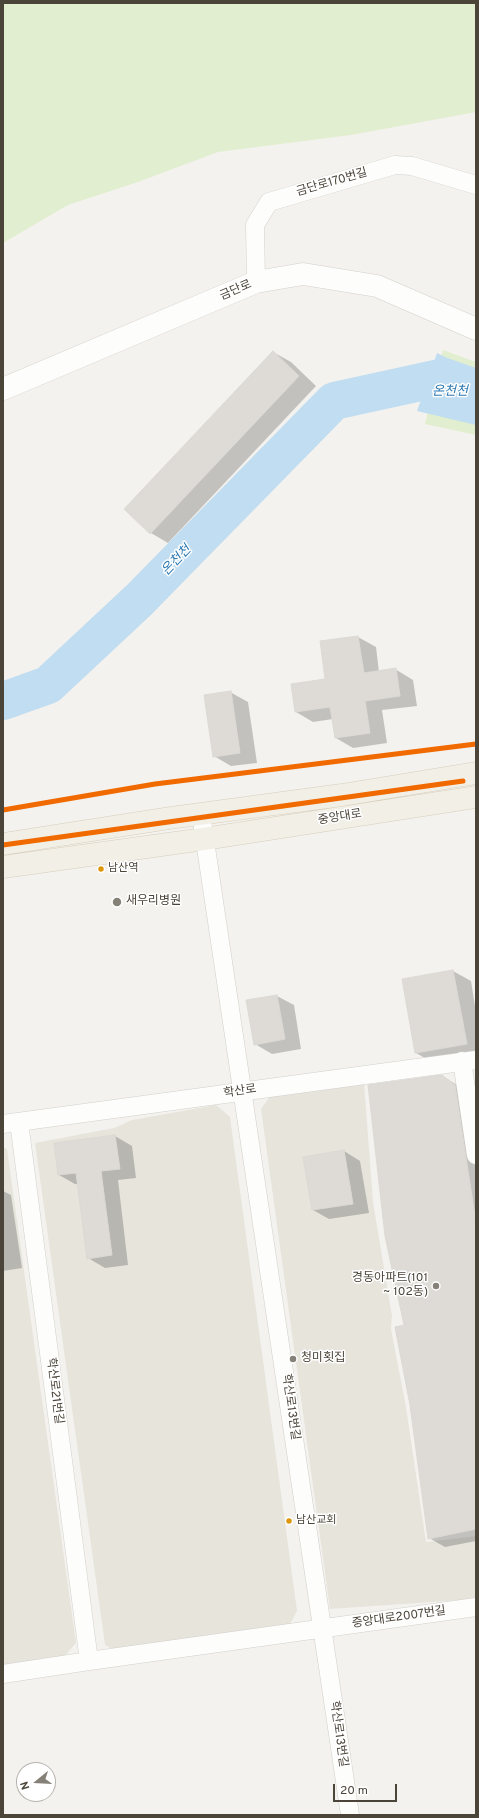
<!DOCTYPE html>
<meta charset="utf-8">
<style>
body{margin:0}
#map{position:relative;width:479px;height:1818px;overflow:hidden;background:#f4f2ee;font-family:Overpass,sans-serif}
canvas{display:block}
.frame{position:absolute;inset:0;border:4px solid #4b4439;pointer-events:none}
.north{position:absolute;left:16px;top:1762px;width:40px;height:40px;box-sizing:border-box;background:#fff;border:1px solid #b7b4b0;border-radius:50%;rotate:252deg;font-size:11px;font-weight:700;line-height:16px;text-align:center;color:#4b4439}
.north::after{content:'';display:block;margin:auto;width:14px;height:18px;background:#868178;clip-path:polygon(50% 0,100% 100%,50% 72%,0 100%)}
.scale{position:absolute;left:333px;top:1784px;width:64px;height:18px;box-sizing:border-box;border:2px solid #4b4439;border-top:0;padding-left:5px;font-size:12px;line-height:14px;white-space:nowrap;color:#4b4439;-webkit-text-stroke:3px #fff;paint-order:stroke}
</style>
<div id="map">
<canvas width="479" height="1818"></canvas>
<div class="frame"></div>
<div class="north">N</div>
<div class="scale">20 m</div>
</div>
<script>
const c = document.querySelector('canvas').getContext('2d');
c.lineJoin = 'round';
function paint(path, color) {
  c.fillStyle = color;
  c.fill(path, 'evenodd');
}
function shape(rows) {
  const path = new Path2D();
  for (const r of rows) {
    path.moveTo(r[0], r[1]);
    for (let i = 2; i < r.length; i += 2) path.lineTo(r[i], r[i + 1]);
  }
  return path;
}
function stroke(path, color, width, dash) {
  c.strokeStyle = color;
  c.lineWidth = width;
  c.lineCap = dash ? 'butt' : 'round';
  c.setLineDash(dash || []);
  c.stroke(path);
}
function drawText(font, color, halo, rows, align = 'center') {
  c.font = font + ' Overpass,"Noto Sans KR",sans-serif';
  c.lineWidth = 3;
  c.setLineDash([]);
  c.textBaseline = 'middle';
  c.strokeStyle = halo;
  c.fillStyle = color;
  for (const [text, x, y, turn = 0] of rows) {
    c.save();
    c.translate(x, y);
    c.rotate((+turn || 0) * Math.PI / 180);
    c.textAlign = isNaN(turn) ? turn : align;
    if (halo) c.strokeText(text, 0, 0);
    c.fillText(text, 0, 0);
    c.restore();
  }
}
const residential = shape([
 [364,1083,373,1202,392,1316,391,1329,406,1407,426,1542,476,1536,476,1599,330,1609,261,1109,271,1095],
 [216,1105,230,1117,297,1611,288,1628,118,1652,105,1645,35,1143,114,1128,132,1120],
 [3,1147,7,1149,76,1643,64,1657,3,1665]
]);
const green = shape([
 [3,3,476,3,476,112,351,135,218,152,138,182,68,205,3,243],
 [443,350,476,362,476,435,425,424]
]);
const water = shape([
 [437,353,476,372,476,425,417,411]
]);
const shadow = shape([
 [273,352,291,362,316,386,168,543,151,533],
 [358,637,376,647,379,672,395,669,413,680,417,706,382,710,387,743,353,748,336,738,333,719,313,722,296,712,326,680,321,642],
 [230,692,248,702,257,763,231,766,214,756],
 [453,971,471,981,476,1012,476,1055,434,1063,416,1053],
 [277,996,294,1005,301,1049,272,1054,255,1044],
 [442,1076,459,1086,476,1130,476,1541,445,1547,429,1538,405,1326],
 [115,1136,132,1146,136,1178,118,1180,128,1265,105,1268,88,1258,78,1184,75,1184,59,1175],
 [344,1151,360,1161,369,1213,329,1219,313,1210],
 [3,1191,11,1195,22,1268,3,1271]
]);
const river = shape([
 [3,701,48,685,139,600,334,401,444,377,476,388]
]);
const building = shape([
 [273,351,299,376,150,534,124,509,273,351],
 [358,636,364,673,396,668,400,696,365,701,370,733,335,738,330,707,295,712,291,684,325,679,320,641,358,636],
 [231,691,240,753,213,757,204,695,231,691],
 [453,970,467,1044,415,1053,402,979,453,970],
 [277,995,285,1039,254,1045,246,1000,277,995],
 [442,1075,455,1085,476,1223,476,1529,428,1539,410,1405,395,1327,404,1325,385,1236,368,1085,442,1075],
 [115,1135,120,1169,101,1171,112,1255,87,1259,76,1173,58,1175,54,1143,115,1135],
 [344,1150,353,1204,312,1210,303,1157,344,1150]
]);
const minor = shape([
 [256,282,255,225,269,202,395,165,412,166,476,185],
 [201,814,350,1815],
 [462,1061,476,1155],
 [19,1122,89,1661],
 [3,1124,476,1060],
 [3,1674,89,1661,476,1607]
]);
const tertiary = shape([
 [3,389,256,282,303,274,377,286,476,329]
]);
const primary = shape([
 [3,844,170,818,342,795,476,773],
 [3,867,204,839,476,797]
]);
const metro1 = shape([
 [3,810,155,784,476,744],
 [3,845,463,781]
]);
const markers = [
 [101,869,3.5,"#dd9709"],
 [117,902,5,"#868178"],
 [436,1286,4,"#868178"],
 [293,1359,4,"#868178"],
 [289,1521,3.5,"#dd9709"]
];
const busNames = [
 ["남산역",108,869],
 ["남산교회",296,1521]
];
const streetNames = [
 ["금단로170번길",332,183,-16],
 ["금단로",236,291,-23],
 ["중앙대로",340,818,-9],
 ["학산로",240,1092,-8],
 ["학산로21번길",54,1391,83],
 ["학산로13번길",290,1407,82],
 ["중앙대로2007번길",399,1618,-8],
 ["학산로13번길",338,1734,82]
];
const poiNames = [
 ["새우리병원",126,902],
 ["경동아파트(101",428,1279,"right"],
 ["~ 102동)",428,1293,"right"],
 ["청미횟집",301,1359]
];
const waterNames = [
 ["온천천",450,392],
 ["온천천",177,561,-46]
];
paint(residential, '#e7e4dc');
paint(green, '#e1eecf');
paint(water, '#c0ddf1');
paint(shadow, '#0003');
stroke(river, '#c0ddf1', 38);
paint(building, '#dedbd6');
stroke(building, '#dcd9d4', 1);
stroke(minor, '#d2d0cb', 19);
stroke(tertiary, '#d2d0cb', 23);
stroke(primary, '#d6cebb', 23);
stroke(minor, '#fdfdfc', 18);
stroke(tertiary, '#fdfdfc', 22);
stroke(primary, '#f2efe6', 22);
stroke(metro1, '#f06a00', 5);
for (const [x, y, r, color] of markers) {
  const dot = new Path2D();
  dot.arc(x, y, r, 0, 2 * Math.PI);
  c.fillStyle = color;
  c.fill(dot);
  stroke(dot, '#fff', 1.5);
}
drawText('11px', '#4b4439', '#fff', busNames, 'left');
drawText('12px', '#4b4439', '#fff', streetNames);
drawText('12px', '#4b4439', '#fff', poiNames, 'left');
drawText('italic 13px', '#2e7ab2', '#fff', waterNames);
</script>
